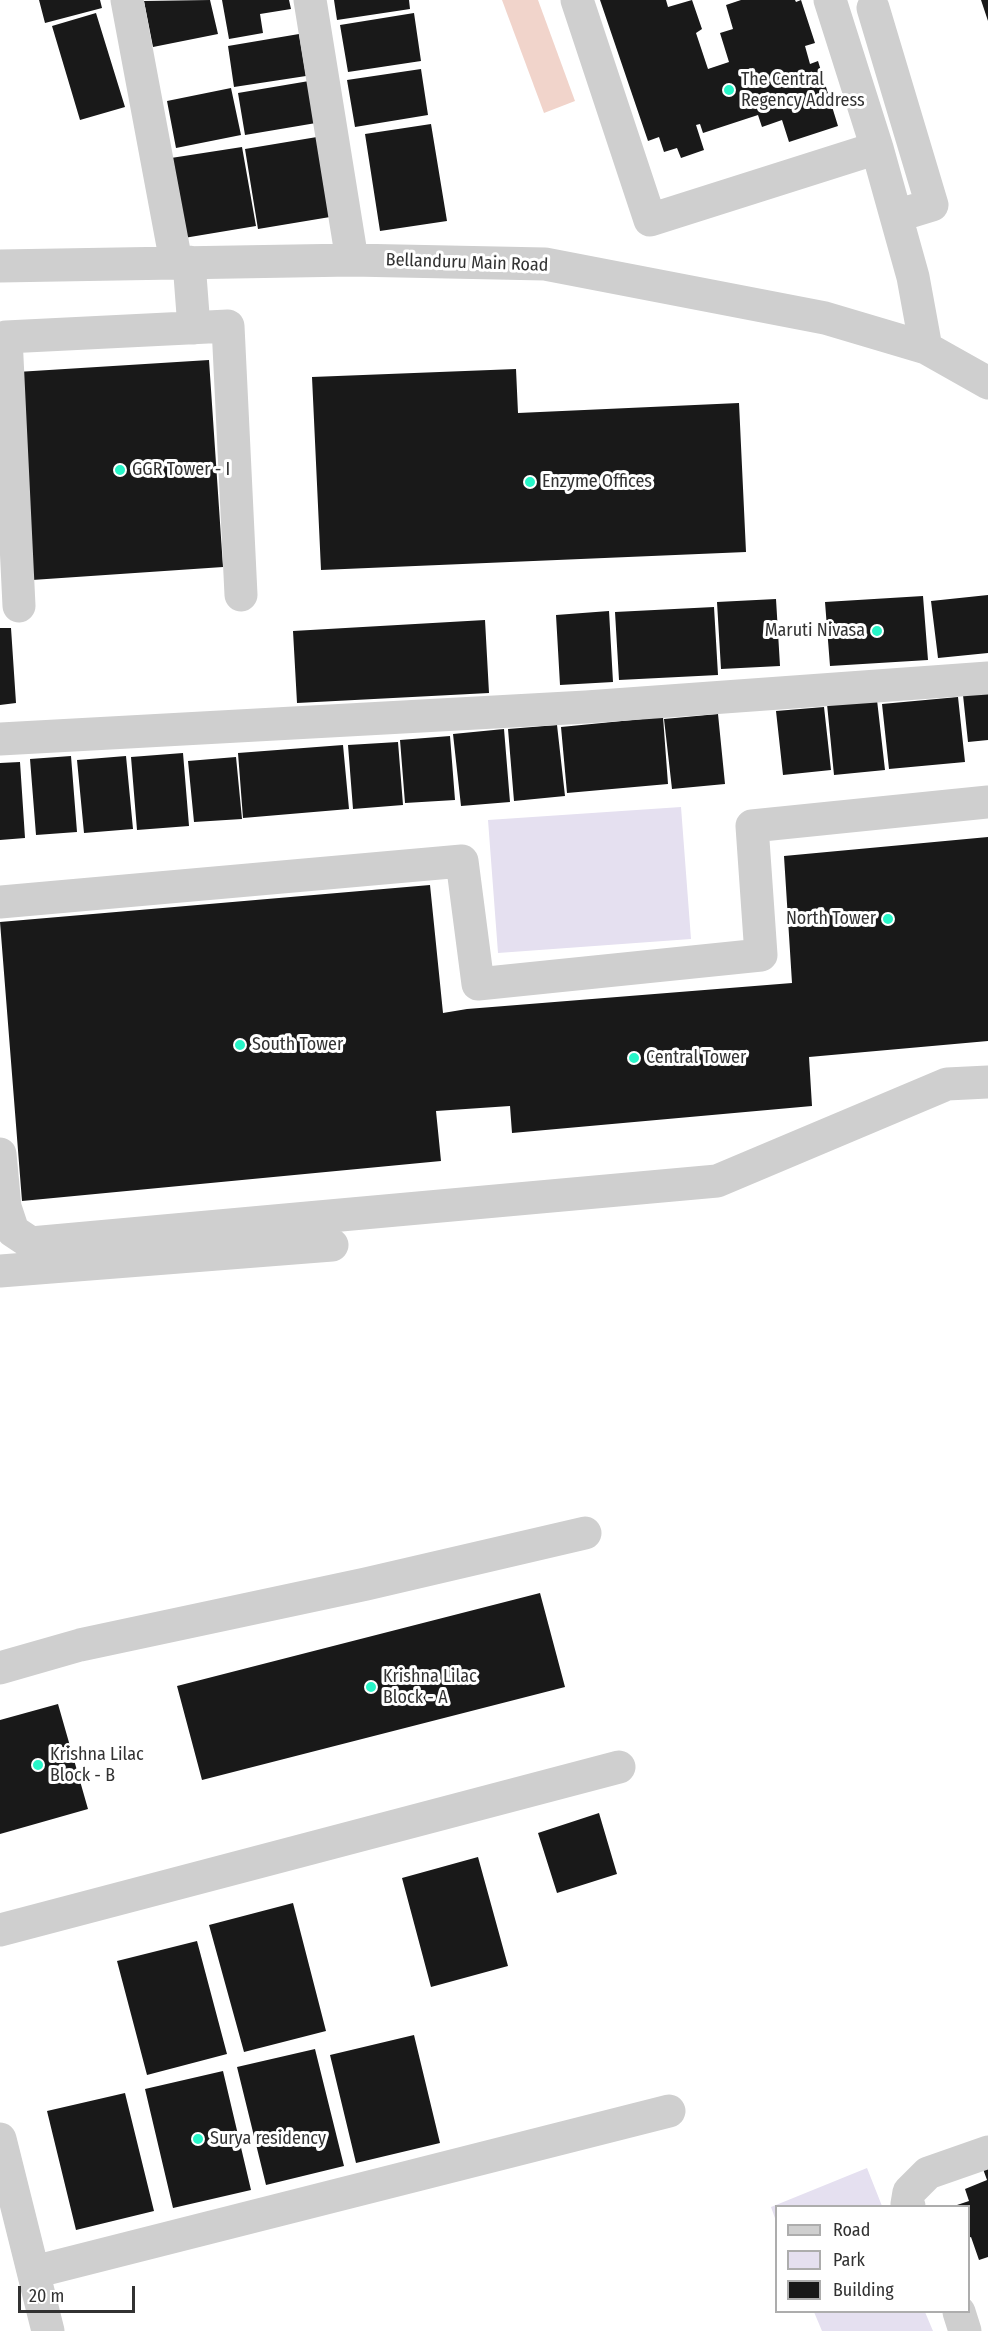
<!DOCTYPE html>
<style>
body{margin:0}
#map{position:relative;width:988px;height:2331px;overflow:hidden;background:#fff;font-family:"Fira Sans Condensed",sans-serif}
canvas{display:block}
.legend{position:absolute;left:775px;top:2205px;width:195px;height:108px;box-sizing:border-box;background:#fff;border:2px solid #adadad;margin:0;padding:8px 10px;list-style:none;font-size:18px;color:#323232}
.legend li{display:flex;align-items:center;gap:12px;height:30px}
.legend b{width:30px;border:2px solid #adadad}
.scale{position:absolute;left:18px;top:2286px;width:117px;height:27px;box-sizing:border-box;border:3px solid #323232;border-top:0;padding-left:8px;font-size:18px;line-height:21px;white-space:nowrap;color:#323232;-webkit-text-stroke:4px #fff;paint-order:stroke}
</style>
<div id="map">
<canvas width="988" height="2331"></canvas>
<ul class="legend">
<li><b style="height:8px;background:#cfcfcf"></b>Road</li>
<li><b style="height:16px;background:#e5e0f0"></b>Park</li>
<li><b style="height:16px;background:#191919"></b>Building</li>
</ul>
<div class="scale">20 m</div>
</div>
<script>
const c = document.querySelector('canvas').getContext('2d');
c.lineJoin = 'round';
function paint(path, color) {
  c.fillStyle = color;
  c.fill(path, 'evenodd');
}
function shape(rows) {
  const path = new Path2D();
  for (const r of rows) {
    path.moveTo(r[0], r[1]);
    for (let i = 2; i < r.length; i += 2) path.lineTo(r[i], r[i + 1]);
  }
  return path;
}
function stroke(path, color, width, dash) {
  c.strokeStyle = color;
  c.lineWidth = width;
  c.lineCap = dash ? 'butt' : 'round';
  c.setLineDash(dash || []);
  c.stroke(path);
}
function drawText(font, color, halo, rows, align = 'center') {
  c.font = font + ' "Fira Sans Condensed",sans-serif';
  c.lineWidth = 6;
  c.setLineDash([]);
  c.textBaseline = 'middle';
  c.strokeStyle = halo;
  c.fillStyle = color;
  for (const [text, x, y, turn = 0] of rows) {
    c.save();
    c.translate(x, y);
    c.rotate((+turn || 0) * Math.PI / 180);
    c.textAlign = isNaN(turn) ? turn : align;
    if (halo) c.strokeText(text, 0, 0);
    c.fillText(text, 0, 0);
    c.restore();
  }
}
const green = shape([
 [681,807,691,939,498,953,488,820],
 [867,2168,882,2206,776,2206,776,2221,771,2207],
 [814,2312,925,2312,933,2331,822,2331]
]);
const water = shape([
 [502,0,538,0,575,101,544,113]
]);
const building = shape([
 [39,0,100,0,102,8,45,23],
 [210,0,218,34,153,47,144,1],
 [222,0,289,0,291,9,260,14,263,33,229,39],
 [334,0,409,0,410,9,337,20],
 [600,0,666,0,668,7,692,0,702,29,696,33,708,69,729,62,720,33,733,29,726,5,741,0,795,0,796,2,801,0,815,43,805,46,810,64,818,61,838,126,789,142,782,120,762,127,758,115,703,133,700,124,696,125,704,150,681,158,677,148,664,152,659,137,648,141],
 [981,0,988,0,988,21],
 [96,13,125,107,80,120,52,26],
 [414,13,421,61,348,72,340,25],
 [299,34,306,76,234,87,228,46],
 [421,69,428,115,355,127,347,80],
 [309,81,316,123,245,135,238,93],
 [231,88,241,135,176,148,167,101],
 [431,124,447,221,380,231,365,134],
 [317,137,330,217,258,229,245,149],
 [242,147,256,226,184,238,171,158],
 [209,360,223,567,32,580,17,372],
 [516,369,518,413,739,403,746,552,321,570,312,377],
 [988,595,988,653,938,658,931,601],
 [923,596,928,660,830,666,825,602],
 [776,599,780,666,721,669,717,602],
 [714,607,718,675,619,680,615,612],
 [609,611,613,682,560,685,556,615],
 [485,620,489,693,297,703,293,631],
 [0,628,11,628,16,703,0,705],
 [988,693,988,740,968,742,963,695],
 [958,697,965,762,889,769,882,704],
 [877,700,885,770,834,775,827,704],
 [824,707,831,770,783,775,776,711],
 [718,714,725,784,672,789,664,719],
 [663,717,668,784,567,793,561,727],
 [557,725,565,796,514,801,508,729],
 [504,729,510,802,461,806,453,734],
 [450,736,455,800,405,803,400,740],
 [398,742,403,805,353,809,348,745],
 [343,745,349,809,243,818,238,753],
 [183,753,189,826,137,830,131,757],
 [71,756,77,832,36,835,30,759],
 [126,756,133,829,84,833,77,760],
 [236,757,242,819,194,822,188,761],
 [20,762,25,838,0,840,0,763],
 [988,837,988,1041,809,1057,812,1106,512,1133,510,1106,436,1111,441,1161,22,1201,0,922,430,885,443,1013,467,1009,792,983,784,856],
 [540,1593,565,1687,202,1780,177,1686],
 [58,1704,88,1809,0,1834,0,1720],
 [599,1813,617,1874,557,1893,538,1833],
 [478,1857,508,1966,431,1987,402,1878],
 [293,1903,326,2031,244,2052,209,1925],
 [197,1941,227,2054,147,2075,117,1961],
 [414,2035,440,2143,356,2163,330,2055],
 [315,2049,344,2166,266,2185,237,2067],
 [223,2071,251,2190,173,2208,145,2089],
 [125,2093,154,2211,76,2230,47,2111],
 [988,2167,988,2257,979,2260,971,2237,968,2238,968,2206,954,2206,969,2201,965,2189,987,2180,983,2169]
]);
const minor = shape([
 [127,0,176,262],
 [310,0,352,260],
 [577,0,650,220,877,148],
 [830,0,877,148,913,277,926,348],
 [873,8,932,205,896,216],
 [189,262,194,328],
 [0,266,352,260,545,264,825,318,926,348,988,383],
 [19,606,6,337,228,326,241,595],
 [0,739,586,707,988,678],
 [0,902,462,861,478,984,761,955,752,826,988,802],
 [0,1154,5,1207,13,1231,31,1243,717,1181,947,1084,988,1082],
 [0,1271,332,1245],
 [0,1668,80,1645,366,1584,585,1533],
 [0,1930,619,1767],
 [0,2139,48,2331],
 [909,2206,907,2204,909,2192,928,2173,988,2152],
 [34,2272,669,2111],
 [959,2312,965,2331]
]);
const markers = [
 [729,90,6,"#27f6c8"],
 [120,470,6,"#27f6c8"],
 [530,482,6,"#27f6c8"],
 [877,631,6,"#27f6c8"],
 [888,919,6,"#27f6c8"],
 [240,1045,6,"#27f6c8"],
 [634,1058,6,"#27f6c8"],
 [371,1687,6,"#27f6c8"],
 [38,1765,6,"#27f6c8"],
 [198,2139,6,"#27f6c8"]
];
const poiNames = [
 ["The Central",741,80],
 ["Regency Address",741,101],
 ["GGR Tower - I",132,470],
 ["Enzyme Offices",542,482],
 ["Maruti Nivasa",865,631,"right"],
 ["North Tower",876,919,"right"],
 ["South Tower",252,1045],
 ["Central Tower",646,1058],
 ["Krishna Lilac",383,1677],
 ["Block - A",383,1698],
 ["Krishna Lilac",50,1755],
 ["Block - B",50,1776],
 ["Surya residency",210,2139]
];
const streetNames = [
 ["Bellanduru Main Road",467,263,2]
];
paint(green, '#e5e0f0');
paint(water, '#f1d4cb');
paint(building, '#191919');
stroke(minor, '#cfcfcf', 33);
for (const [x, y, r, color] of markers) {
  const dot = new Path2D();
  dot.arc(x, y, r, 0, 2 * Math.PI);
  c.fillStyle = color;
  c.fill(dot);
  stroke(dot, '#fff', 2);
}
drawText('18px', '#323232', '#fff', poiNames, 'left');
drawText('18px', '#323232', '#fff', streetNames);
</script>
